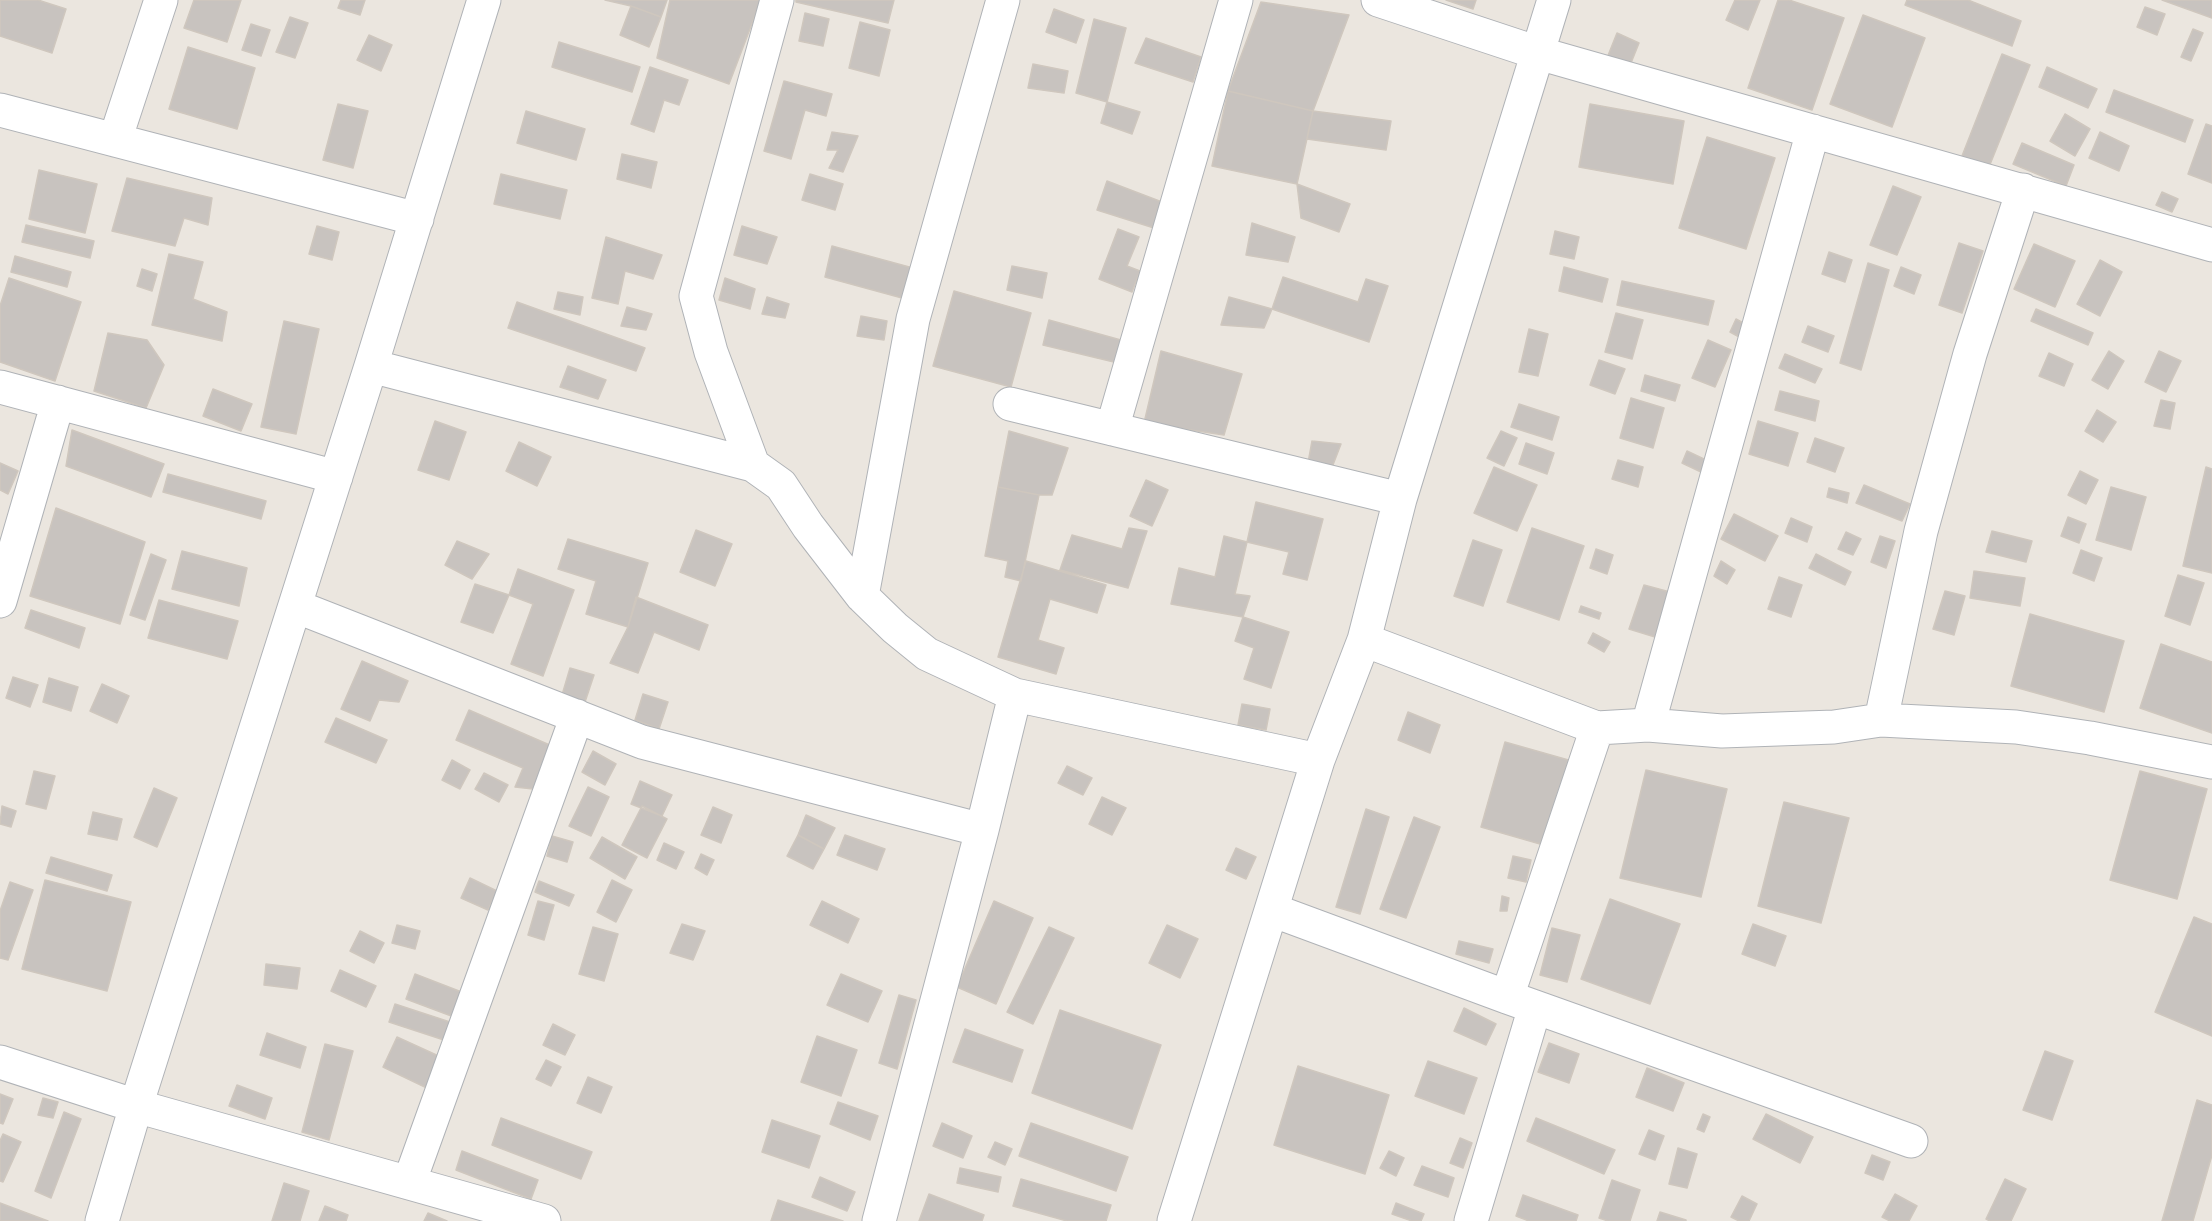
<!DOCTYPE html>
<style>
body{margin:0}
canvas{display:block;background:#ebe6df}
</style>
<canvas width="2212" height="1221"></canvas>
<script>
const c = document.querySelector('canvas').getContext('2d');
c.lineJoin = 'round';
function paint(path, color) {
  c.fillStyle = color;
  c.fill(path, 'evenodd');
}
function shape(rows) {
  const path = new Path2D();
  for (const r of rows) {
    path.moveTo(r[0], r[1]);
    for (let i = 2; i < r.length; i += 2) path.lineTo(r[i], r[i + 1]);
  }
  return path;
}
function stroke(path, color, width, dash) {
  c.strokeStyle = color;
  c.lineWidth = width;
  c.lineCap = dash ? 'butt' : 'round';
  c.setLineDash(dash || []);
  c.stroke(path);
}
const building = shape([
 [0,0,38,0,66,9,52,53,0,36,0,0],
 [194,0,241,0,227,42,184,28,194,0],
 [341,0,365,0,360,15,338,8,341,0],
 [605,0,667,0,661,17,631,6,605,0],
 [670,0,761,0,729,84,657,58,670,0],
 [796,0,894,0,888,23,796,2,796,0],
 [1446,0,1476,0,1473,9,1446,0],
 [1735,0,1760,0,1748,30,1726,20,1735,0],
 [1778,0,1789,0,1844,18,1812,110,1748,88,1778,0],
 [1907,0,1968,0,2021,21,2012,46,1905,5,1907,0],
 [2162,0,2212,0,2212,18,2162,0],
 [1261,2,1349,15,1313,111,1228,91,1261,2],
 [631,6,661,17,649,47,620,35,631,6],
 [2145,7,2165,14,2157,35,2137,27,2145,7],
 [1054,9,1084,20,1076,43,1046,32,1054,9],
 [805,13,829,19,823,46,799,41,805,13],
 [1863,15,1925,38,1892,127,1830,104,1863,15],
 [290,17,308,23,295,58,276,52,290,17],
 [1094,19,1126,28,1107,102,1076,93,1094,19],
 [860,22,890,30,879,76,849,68,860,22],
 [251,24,270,30,261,56,242,50,251,24],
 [2193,29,2203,33,2191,61,2181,57,2193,29],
 [1617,33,1639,43,1629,68,1607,58,1617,33],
 [369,35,392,45,381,71,357,60,369,35],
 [1146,38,1201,57,1193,82,1135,63,1146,38],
 [559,42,640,67,632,92,552,67,559,42],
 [188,47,255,68,237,129,169,109,188,47],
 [2002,54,2030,65,1989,167,1962,156,2002,54],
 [1033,64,1068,71,1064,93,1028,88,1033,64],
 [650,67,688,80,679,105,664,100,654,132,631,124,650,67],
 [2047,67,2097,89,2088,108,2039,87,2047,67],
 [784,81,832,94,826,116,805,110,791,159,764,151,784,81],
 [2114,90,2193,120,2185,142,2106,112,2114,90],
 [1228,91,1313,111,1297,184,1212,166,1228,91],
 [1107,102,1140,112,1132,134,1101,123,1107,102],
 [338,104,368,111,353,168,323,160,338,104],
 [1590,104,1684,121,1673,184,1579,167,1590,104],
 [526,111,585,129,576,160,517,143,526,111],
 [1313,111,1391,121,1386,150,1307,139,1313,111],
 [2065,114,2090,129,2075,156,2050,141,2065,114],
 [2206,124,2212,126,2212,183,2188,174,2206,124],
 [832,132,858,136,843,172,829,168,838,150,827,150,832,132],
 [2100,132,2129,146,2119,171,2089,158,2100,132],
 [1707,137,1775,158,1746,249,1679,228,1707,137],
 [2022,143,2074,165,2066,186,2013,164,2022,143],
 [622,154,657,162,651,188,617,179,622,154],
 [39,170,97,184,85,233,29,219,39,170],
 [501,174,567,190,560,219,494,204,501,174],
 [810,174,843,184,835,210,802,200,810,174],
 [127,178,212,198,208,225,184,218,175,246,112,231,127,178],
 [1107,181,1162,202,1154,228,1097,210,1107,181],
 [1297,184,1350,204,1339,232,1301,218,1297,184],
 [1893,186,1921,197,1897,255,1870,245,1893,186],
 [2162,192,2178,199,2172,212,2156,205,2162,192],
 [1252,223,1295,237,1288,262,1246,255,1252,223],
 [26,225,94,241,90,258,22,242,26,225],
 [317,226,339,232,332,260,309,254,317,226],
 [742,226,777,237,767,264,734,255,742,226],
 [1118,229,1139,237,1127,266,1140,271,1132,292,1099,279,1118,229],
 [1555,231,1579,237,1574,259,1550,254,1555,231],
 [606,237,662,255,653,279,625,271,618,304,592,298,606,237],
 [1959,243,1983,251,1962,313,1939,305,1959,243],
 [2034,244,2075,261,2055,307,2014,289,2034,244],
 [832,246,913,268,902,298,825,277,832,246],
 [1829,252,1852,260,1845,282,1822,274,1829,252],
 [169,254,203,262,193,299,227,312,222,341,152,325,169,254],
 [15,256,71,272,67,287,11,272,15,256],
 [2100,260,2122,272,2100,316,2077,304,2100,260],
 [1868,263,1889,270,1861,370,1840,363,1868,263],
 [1012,266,1047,273,1042,298,1007,290,1012,266],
 [1564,267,1608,279,1602,302,1559,291,1564,267],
 [1901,267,1921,275,1914,294,1894,286,1901,267],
 [142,269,157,274,152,291,137,286,142,269],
 [1283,277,1358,302,1366,279,1388,286,1369,342,1272,309,1283,277],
 [9,278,81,302,55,381,0,362,0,306,9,278],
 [725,278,755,289,750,309,719,300,725,278],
 [1622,281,1714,301,1708,325,1617,305,1622,281],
 [954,291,1031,313,1011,387,933,366,954,291],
 [558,292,583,297,580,315,554,309,558,292],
 [767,297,789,304,785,318,762,314,767,297],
 [1229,297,1272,309,1264,328,1221,325,1229,297],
 [517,302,645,348,636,371,508,328,517,302],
 [627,307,652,314,646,330,621,326,627,307],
 [2036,309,2093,333,2088,345,2031,321,2036,309],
 [1616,313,1643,320,1632,359,1605,352,1616,313],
 [861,316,887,321,884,340,857,336,861,316],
 [1736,319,1749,326,1743,339,1730,332,1736,319],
 [1049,320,1128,342,1118,363,1043,345,1049,320],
 [284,321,319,329,296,434,261,427,284,321],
 [1808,326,1834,336,1828,352,1802,342,1808,326],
 [1529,329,1548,334,1538,376,1519,372,1529,329],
 [108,333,147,340,164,365,146,408,94,391,108,333],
 [1708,340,1731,350,1715,387,1692,378,1708,340],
 [1161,351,1242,374,1224,435,1144,423,1161,351],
 [2109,351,2124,361,2108,389,2092,380,2109,351],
 [2159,351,2181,361,2166,392,2145,382,2159,351],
 [2049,353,2073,364,2064,386,2039,376,2049,353],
 [1785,354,1822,369,1815,383,1779,368,1785,354],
 [1599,360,1625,369,1615,394,1590,385,1599,360],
 [568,366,606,380,598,399,560,387,568,366],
 [1645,375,1680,385,1675,401,1641,391,1645,375],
 [213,389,252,404,241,431,203,416,213,389],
 [1780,391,1819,401,1815,421,1775,410,1780,391],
 [1631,398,1664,408,1653,448,1620,438,1631,398],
 [2161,400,2175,403,2170,429,2154,426,2161,400],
 [1519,404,1559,417,1552,440,1511,427,1519,404],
 [2097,410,2116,422,2103,442,2085,431,2097,410],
 [435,421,466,432,449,480,418,470,435,421],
 [1758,421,1798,433,1788,466,1749,454,1758,421],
 [72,430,164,464,151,497,66,466,72,430],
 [1009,431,1068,448,1052,495,1039,495,998,487,1009,431],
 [1501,431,1517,438,1504,466,1487,458,1501,431],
 [1815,438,1844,448,1835,472,1807,462,1815,438],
 [1312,441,1341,444,1331,470,1308,463,1312,441],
 [519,442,551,457,537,486,506,471,519,442],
 [1526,443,1554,453,1547,474,1519,464,1526,443],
 [1687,451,1706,460,1701,472,1682,463,1687,451],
 [1618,460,1643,467,1638,487,1612,479,1618,460],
 [0,463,18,471,8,494,0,490,0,463],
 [1494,467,1537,485,1517,531,1474,513,1494,467],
 [2206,467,2212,469,2212,573,2183,566,2206,467],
 [2080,471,2098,480,2086,504,2068,495,2080,471],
 [168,474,266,501,261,519,163,492,168,474],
 [1146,480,1168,490,1152,526,1130,516,1146,480],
 [1864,485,1910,504,1902,521,1856,503,1864,485],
 [998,487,1039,495,1021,581,1005,577,1008,561,985,556,998,487],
 [2111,487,2146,497,2131,550,2096,540,2111,487],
 [1829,488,1849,493,1847,503,1827,497,1829,488],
 [1256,502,1323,519,1307,580,1283,574,1289,552,1247,542,1256,502],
 [56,508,145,542,120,624,30,596,56,508],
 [1734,514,1778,536,1765,561,1721,539,1734,514],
 [2068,517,2086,524,2079,543,2061,536,2068,517],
 [1791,518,1812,527,1807,542,1785,533,1791,518],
 [1129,528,1147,531,1128,588,1060,570,1072,535,1122,549,1129,528],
 [1532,528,1584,546,1559,620,1507,602,1532,528],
 [696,530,732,544,715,586,680,572,696,530],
 [1992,531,2032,541,2026,562,1986,552,1992,531],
 [1846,532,1861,539,1853,555,1838,549,1846,532],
 [1224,536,1247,542,1235,594,1250,596,1243,617,1171,604,1179,568,1215,577,1224,536],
 [1880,536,1895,541,1886,568,1871,562,1880,536],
 [568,539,648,563,628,627,586,614,596,581,558,569,568,539],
 [1473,540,1502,550,1483,606,1454,596,1473,540],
 [457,541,489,554,472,579,445,565,457,541],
 [1596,549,1613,555,1607,574,1590,568,1596,549],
 [2081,550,2102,558,2094,581,2073,573,2081,550],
 [182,551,247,568,239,606,172,589,182,551],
 [151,554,166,560,145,620,130,615,151,554],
 [1816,554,1851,572,1845,585,1809,568,1816,554],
 [1026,561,1106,585,1097,613,1050,599,1038,640,1064,648,1056,674,998,657,1026,561],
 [1721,561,1735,570,1727,584,1714,576,1721,561],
 [518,569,574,590,543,676,511,664,533,604,509,595,518,569],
 [1974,571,2025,578,2020,606,1970,598,1974,571],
 [2178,575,2204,583,2190,625,2165,616,2178,575],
 [1779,577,1802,585,1791,617,1768,609,1779,577],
 [475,584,509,595,493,633,461,622,475,584],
 [1644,585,1670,592,1655,637,1629,629,1644,585],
 [1945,591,1965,596,1954,635,1933,629,1945,591],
 [636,597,708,625,699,650,654,632,638,673,610,663,628,627,636,597],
 [159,600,238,621,227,659,148,638,159,600],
 [1581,606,1601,613,1599,619,1579,612,1581,606],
 [31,610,85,628,79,648,25,628,31,610],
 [2030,614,2124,641,2104,712,2011,686,2030,614],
 [1243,617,1289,632,1271,688,1244,679,1254,648,1235,641,1243,617],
 [1593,633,1610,642,1604,652,1588,643,1593,633],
 [2161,644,2212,662,2212,733,2140,708,2161,644],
 [362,661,408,681,399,702,379,700,370,721,341,709,362,661],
 [570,668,594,675,585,702,562,695,570,668],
 [13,677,38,685,30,707,6,698,13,677],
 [49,678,78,687,71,711,43,702,49,678],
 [102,684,129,696,117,723,90,711,102,684],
 [643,694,668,702,659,729,635,720,643,694],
 [1242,704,1270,709,1266,730,1238,725,1242,704],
 [469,710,552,746,533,789,515,787,523,768,456,740,469,710],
 [1408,712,1440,725,1430,753,1398,740,1408,712],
 [336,718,387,740,376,763,325,742,336,718],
 [1505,742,1579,763,1554,848,1481,827,1505,742],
 [593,751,616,764,605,785,582,772,593,751],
 [452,760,470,770,460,789,442,780,452,760],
 [1067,766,1092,778,1083,795,1058,783,1067,766],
 [1646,770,1727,789,1701,897,1620,878,1646,770],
 [34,771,55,776,46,809,26,804,34,771],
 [2140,771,2207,789,2177,899,2110,880,2140,771],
 [484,773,508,785,499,802,475,789,484,773],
 [640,781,672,795,662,816,631,804,640,781],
 [588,787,609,797,591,836,569,826,588,787],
 [154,788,177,798,157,847,134,837,154,788],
 [1102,797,1126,808,1112,835,1089,824,1102,797],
 [1784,802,1849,818,1821,923,1758,906,1784,802],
 [2,806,16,811,11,827,0,824,2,806],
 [642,806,667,819,647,858,622,845,642,806],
 [713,807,732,815,721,843,701,835,713,807],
 [1366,809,1389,817,1360,914,1336,907,1366,809],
 [93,812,122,819,117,840,88,834,93,812],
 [806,815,835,828,824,849,798,835,806,815],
 [1414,817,1440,827,1406,918,1380,909,1414,817],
 [798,835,824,849,813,869,787,856,798,835],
 [845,835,885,849,877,870,837,855,845,835],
 [552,836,573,842,567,862,547,856,552,836],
 [602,837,637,857,625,879,590,858,602,837],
 [664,843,684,852,676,869,657,860,664,843],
 [1236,848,1256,857,1246,879,1226,870,1236,848],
 [701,854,714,860,707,875,695,868,701,854],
 [1513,856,1531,860,1526,882,1508,878,1513,856],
 [51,857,112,875,107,891,46,873,51,857],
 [470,878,497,891,488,910,461,898,470,878],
 [45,880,131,902,107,991,22,969,45,880],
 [612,880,632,890,616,922,597,912,612,880],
 [539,881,574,895,569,906,535,892,539,881],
 [10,882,33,890,8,960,0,958,0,911,10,882],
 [1502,896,1509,898,1507,911,1500,911,1502,896],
 [1610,899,1680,924,1650,1004,1581,979,1610,899],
 [538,901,554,905,544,940,528,935,538,901],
 [822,901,859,919,848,943,810,925,822,901],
 [994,901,1033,918,996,1004,957,987,994,901],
 [2194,917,2212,924,2212,1036,2155,1012,2194,917],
 [682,924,705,931,693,960,670,953,682,924],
 [1753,924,1786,936,1775,966,1742,954,1753,924],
 [397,925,420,931,415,949,392,943,397,925],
 [1167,925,1198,939,1180,978,1149,963,1167,925],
 [593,927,618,934,604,981,579,974,593,927],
 [1049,927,1074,938,1033,1024,1007,1012,1049,927],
 [1552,928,1580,935,1567,982,1540,975,1552,928],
 [360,931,384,943,374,963,350,951,360,931],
 [1459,941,1493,949,1489,963,1456,954,1459,941],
 [266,964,300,968,297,989,264,985,266,964],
 [340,970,376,986,366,1007,331,991,340,970],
 [415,974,472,996,462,1020,406,999,415,974],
 [841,974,882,991,868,1022,827,1005,841,974],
 [899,995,916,1000,897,1069,879,1063,899,995],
 [395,1004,453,1023,447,1041,389,1022,395,1004],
 [1464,1008,1496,1024,1486,1045,1454,1031,1464,1008],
 [1060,1010,1161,1045,1132,1129,1032,1093,1060,1010],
 [553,1024,575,1035,565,1055,543,1045,553,1024],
 [965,1029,1023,1050,1012,1082,953,1062,965,1029],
 [267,1033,306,1047,300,1068,260,1055,267,1033],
 [817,1036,857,1050,841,1096,801,1082,817,1036],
 [397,1037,443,1058,429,1089,383,1067,397,1037],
 [1549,1043,1579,1054,1569,1083,1538,1072,1549,1043],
 [325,1044,353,1051,329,1140,302,1132,325,1044],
 [2045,1051,2073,1061,2052,1120,2023,1110,2045,1051],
 [546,1060,561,1067,551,1086,536,1079,546,1060],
 [1428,1061,1477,1078,1464,1114,1415,1096,1428,1061],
 [1298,1066,1389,1095,1365,1174,1274,1145,1298,1066],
 [1647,1068,1684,1083,1673,1111,1636,1097,1647,1068],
 [588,1077,612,1087,601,1113,577,1103,588,1077],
 [237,1085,272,1098,265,1119,229,1106,237,1085],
 [0,1094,13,1099,3,1124,0,1123,0,1094],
 [43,1098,58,1102,53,1118,38,1115,43,1098],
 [2197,1100,2212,1105,2212,1155,2193,1221,2162,1221,2197,1100],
 [838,1102,878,1116,870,1140,830,1124,838,1102],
 [64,1112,81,1119,51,1198,35,1191,64,1112],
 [1703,1114,1710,1117,1704,1132,1697,1129,1703,1114],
 [1766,1114,1813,1137,1800,1163,1753,1139,1766,1114],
 [501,1118,592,1152,581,1179,492,1145,501,1118],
 [1536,1118,1615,1150,1604,1174,1527,1141,1536,1118],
 [772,1120,820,1136,809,1168,762,1152,772,1120],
 [942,1123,972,1136,963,1158,933,1146,942,1123],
 [1031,1123,1128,1157,1116,1191,1019,1156,1031,1123],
 [1649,1130,1664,1136,1655,1160,1639,1154,1649,1130],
 [3,1134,21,1142,3,1182,0,1181,0,1141,3,1134],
 [1460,1138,1472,1143,1463,1168,1450,1163,1460,1138],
 [995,1142,1012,1149,1005,1165,988,1157,995,1142],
 [1678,1148,1697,1154,1687,1188,1669,1184,1678,1148],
 [462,1151,538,1180,531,1199,456,1170,462,1151],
 [1389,1151,1404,1158,1396,1176,1380,1168,1389,1151],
 [1872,1155,1890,1162,1883,1180,1865,1173,1872,1155],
 [1422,1166,1454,1178,1448,1197,1414,1185,1422,1166],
 [960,1168,1001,1177,998,1192,957,1183,960,1168],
 [820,1177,855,1192,847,1211,812,1197,820,1177],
 [1021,1179,1111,1205,1106,1221,1067,1221,1013,1206,1021,1179],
 [2005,1179,2026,1189,2011,1221,1990,1221,1986,1219,2005,1179],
 [1612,1180,1640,1190,1630,1221,1608,1221,1599,1218,1612,1180],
 [284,1183,309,1191,300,1221,272,1221,284,1183],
 [929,1194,984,1215,982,1221,919,1221,929,1194],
 [1895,1194,1917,1206,1909,1221,1890,1221,1882,1217,1895,1194],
 [1523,1195,1578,1215,1576,1221,1529,1221,1516,1216,1523,1195],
 [1742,1196,1757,1204,1749,1221,1739,1221,1731,1217,1742,1196],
 [778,1200,843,1221,771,1221,778,1200],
 [0,1203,48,1221,0,1221,0,1203],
 [1396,1203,1424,1214,1421,1221,1412,1221,1392,1214,1396,1203],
 [325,1206,348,1215,346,1221,319,1221,325,1206],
 [1660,1212,1686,1220,1686,1221,1657,1221,1660,1212],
 [428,1213,447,1221,424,1221,428,1213]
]);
const street = shape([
 [1378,0,1538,53,2212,245],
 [0,110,417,219],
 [115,140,161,0],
 [371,366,753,465,781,485,808,526,862,596,895,628,927,654,1015,695,1318,760],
 [0,387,336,477],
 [1010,404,1400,499],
 [1112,429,1236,0],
 [753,465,711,352,696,296,777,0],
 [862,596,913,319,1003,0],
 [0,601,58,402],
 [295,606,642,742,982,830],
 [1364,640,1597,728,1648,725,1722,731,1834,727,1881,720,2016,727,2090,738,2212,762],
 [1881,720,1921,531,1970,354,2023,190],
 [1648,725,1813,131],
 [1272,910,1507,997,1911,1141],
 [1507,997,1597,728],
 [0,1062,136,1106,544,1221],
 [409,1183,577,716],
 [102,1221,136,1106,371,366,484,0],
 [879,1221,982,830,1015,695],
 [1174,1221,1318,760,1364,640,1400,499,1554,0],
 [1471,1221,1535,1007]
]);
paint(building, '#c8c3bf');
stroke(building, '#cfc7be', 1.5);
stroke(street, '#b0b3b7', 35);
stroke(street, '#fff', 33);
</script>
